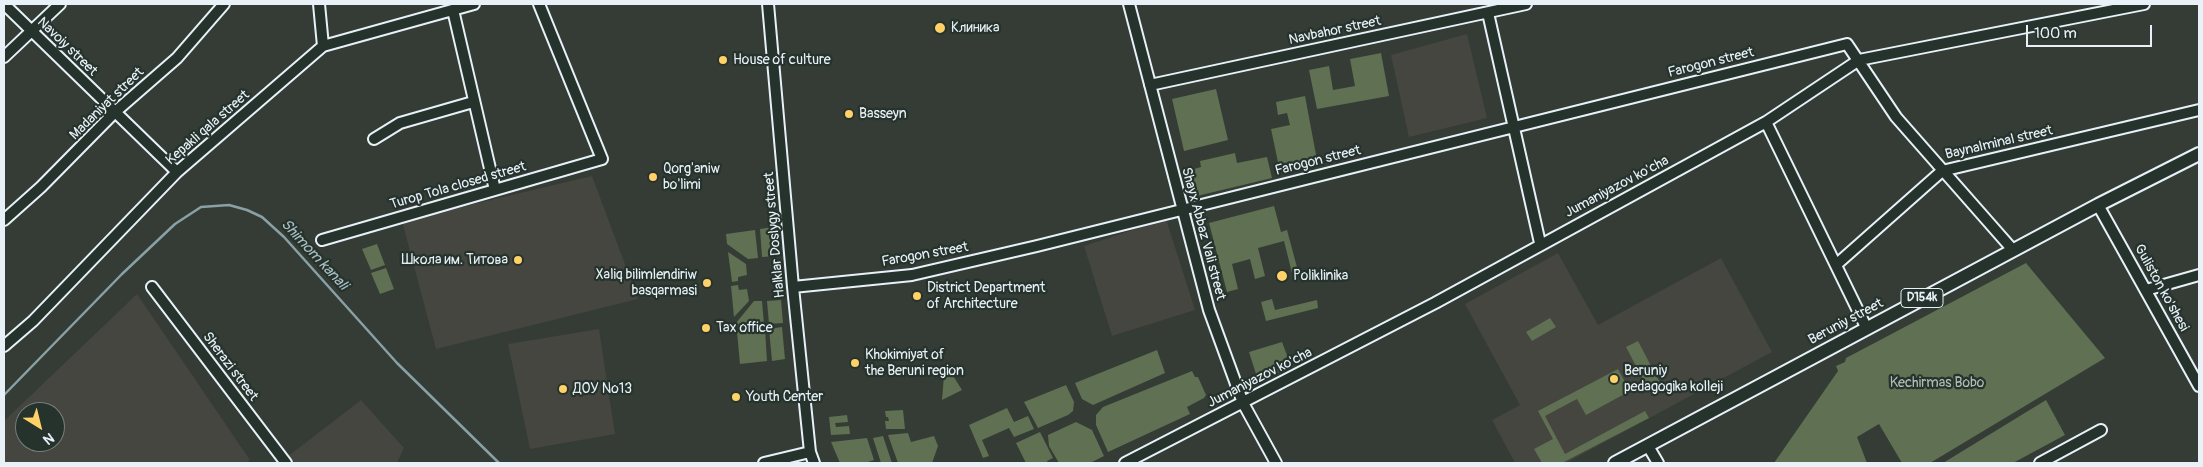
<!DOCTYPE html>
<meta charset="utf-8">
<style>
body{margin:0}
#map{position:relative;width:2203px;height:467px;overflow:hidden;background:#343c35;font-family:Pangolin,sans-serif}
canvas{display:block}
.frame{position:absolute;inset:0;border:5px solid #e8f1f8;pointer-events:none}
.north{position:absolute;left:15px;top:402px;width:50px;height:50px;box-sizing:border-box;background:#26332d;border:1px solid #747f7e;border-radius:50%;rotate:144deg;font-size:14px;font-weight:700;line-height:20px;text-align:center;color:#e8f1f8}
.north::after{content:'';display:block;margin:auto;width:18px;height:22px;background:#ffd166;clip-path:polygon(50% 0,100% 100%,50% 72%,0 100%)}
.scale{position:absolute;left:2026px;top:25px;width:126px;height:22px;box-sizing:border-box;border:2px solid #e8f1f8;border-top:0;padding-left:6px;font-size:15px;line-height:18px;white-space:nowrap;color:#e8f1f8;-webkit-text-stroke:4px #26332d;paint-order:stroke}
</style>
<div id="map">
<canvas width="2203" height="467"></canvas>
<div class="frame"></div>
<div class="north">N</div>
<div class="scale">100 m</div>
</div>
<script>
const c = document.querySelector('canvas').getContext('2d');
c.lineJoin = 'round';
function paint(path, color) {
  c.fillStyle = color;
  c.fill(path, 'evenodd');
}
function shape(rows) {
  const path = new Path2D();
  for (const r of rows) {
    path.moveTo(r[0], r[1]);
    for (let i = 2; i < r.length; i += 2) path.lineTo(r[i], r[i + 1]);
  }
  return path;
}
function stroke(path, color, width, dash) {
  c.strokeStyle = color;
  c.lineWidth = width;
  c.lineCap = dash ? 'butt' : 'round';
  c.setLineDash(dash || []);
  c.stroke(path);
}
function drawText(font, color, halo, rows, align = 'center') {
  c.font = font + ' Pangolin,sans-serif';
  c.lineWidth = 4.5;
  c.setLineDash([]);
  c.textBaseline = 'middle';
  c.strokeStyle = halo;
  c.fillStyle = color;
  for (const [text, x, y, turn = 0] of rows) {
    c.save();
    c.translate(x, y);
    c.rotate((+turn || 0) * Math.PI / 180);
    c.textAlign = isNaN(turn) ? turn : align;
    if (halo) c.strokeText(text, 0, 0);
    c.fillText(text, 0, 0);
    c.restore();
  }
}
const built = shape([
 [1467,34,1487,118,1409,137,1391,55],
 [592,176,638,299,436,349,402,221],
 [1166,219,1195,310,1112,336,1084,246],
 [1558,253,1598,325,1721,258,1772,352,1566,463,1515,463,1492,420,1520,405,1465,304],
 [137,294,250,460,246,463,4,463,4,421],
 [25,412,55,412,55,442,25,442],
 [599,329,615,434,530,449,508,344],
 [361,400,404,448,397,463,292,463,287,457]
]);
const green = shape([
 [1381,53,1389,96,1317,109,1309,70,1329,66,1333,90,1355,86,1350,59],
 [1216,89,1228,140,1184,151,1172,99],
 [1305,96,1317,160,1279,167,1271,129,1290,125,1287,113,1278,115,1276,102],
 [1235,153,1237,163,1267,157,1272,178,1197,196,1191,170,1201,167,1200,161],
 [1274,206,1281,232,1287,230,1298,271,1292,273,1284,241,1258,248,1265,276,1255,279,1250,259,1232,264,1238,289,1227,292,1209,223],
 [773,227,776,256,762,257,760,229],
 [755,230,758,258,748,259,727,244,726,234],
 [377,244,385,265,371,270,362,249],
 [728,252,746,264,747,275,738,277,738,281,732,282],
 [2026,263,2105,358,1930,463,1902,463,1879,424,1857,437,1867,463,1774,463,1838,371,1836,366,1845,362,1846,358],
 [386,268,394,289,380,294,371,273],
 [738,285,739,290,747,289,749,301,734,317,731,286],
 [1272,299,1275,310,1317,300,1318,308,1266,321,1261,302],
 [781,300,783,323,769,324,767,301],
 [754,301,762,301,764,324,737,327,736,323],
 [1550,318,1556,327,1532,341,1526,332],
 [782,327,785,359,772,361,769,329],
 [765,329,767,361,740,364,737,332],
 [1638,341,1662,387,1650,393,1626,347],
 [1282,342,1291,366,1271,376,1268,368,1256,374,1249,352],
 [1157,350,1165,373,1093,405,1082,399,1075,383],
 [945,363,962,390,942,400],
 [1618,369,1630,391,1586,415,1577,399,1545,416,1565,454,1645,411,1649,418,1562,463,1542,463,1534,449,1553,439,1538,411],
 [1192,371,1195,377,1198,377,1206,395,1204,398,1187,407,1190,414,1108,452,1096,425,1096,415,1103,407],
 [1066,385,1074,402,1073,411,1068,415,1038,428,1024,402],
 [2046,400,2065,435,2013,463,1943,463],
 [1007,408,1014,422,1028,416,1034,429,1014,437,1009,428,982,440,989,456,983,458,969,425],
 [903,410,905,429,886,429,885,421,889,421,888,417,886,417,885,411],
 [847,415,848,422,835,423,836,427,849,426,850,434,831,435,829,417],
 [1076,422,1092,430,1104,456,1090,463,1059,463,1049,446,1048,435],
 [1040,432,1053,458,1047,461,1048,463,1026,463,1016,443],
 [908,433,911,442,934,436,938,446,932,463,898,463,888,435],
 [883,436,892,463,881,463,873,438],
 [867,438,874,460,865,463,840,463,831,442]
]);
const stream = shape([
 [4,395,122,274,175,224,201,207,229,205,247,210,262,217,284,237,397,363,499,463]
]);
const minor = shape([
 [4,4,177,172],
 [319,4,323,46],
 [768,4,793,287,810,452,814,463],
 [1129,4,1209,310,1243,403,1276,463],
 [453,10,495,190],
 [1488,13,1540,243],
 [4,57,60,4],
 [1150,85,1526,4],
 [1766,122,1866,327],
 [374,139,400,123,473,102],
 [2098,205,2199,386],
 [4,220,41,187,115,112,177,58,224,4],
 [322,240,602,159,539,4],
 [1837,264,1942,171,2199,110],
 [152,287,286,463],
 [793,287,912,275,1037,246,1847,44,1896,117,2013,250],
 [2146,290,2199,275],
 [4,346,33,321,177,172,323,46,474,4],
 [1648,446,1658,463],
 [764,463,810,452],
 [1125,463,1435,303,1766,122,1859,60,2144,4],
 [2040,463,2101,430]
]);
const major = shape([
 [1615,463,2098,205,2199,154]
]);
const markers = [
 [940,28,6,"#ffd166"],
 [723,60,5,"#ffd166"],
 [849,114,5,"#ffd166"],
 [653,177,5,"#ffd166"],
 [518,260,5,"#ffd166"],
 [1282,276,6,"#ffd166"],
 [707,283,5,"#ffd166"],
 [917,296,5,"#ffd166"],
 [706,328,5,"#ffd166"],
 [855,363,5,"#ffd166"],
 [1614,379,5,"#ffd166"],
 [563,389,5,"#ffd166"],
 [736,397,5,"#ffd166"]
];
const shields = [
 [1922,298,42]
];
const shieldNames = [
 ["D154k",1922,298]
];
const poiNames = [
 ["Клиника",951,28],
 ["House of culture",733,60],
 ["Basseyn",859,114],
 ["Qorg'aniw",663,169],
 ["bo'limi",663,185],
 ["Школа им. Титова",508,260,"right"],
 ["Xaliq bilimlendiriw",697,275,"right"],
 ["basqarmasi",697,291,"right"],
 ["Poliklinika",1293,276],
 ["District Department",927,288],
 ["of Architecture",927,304],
 ["Tax office",716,328],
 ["Khokimiyat of",865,355],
 ["the Beruni region",865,371],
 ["Beruniy",1624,371],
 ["pedagogika kolleji",1624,387],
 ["ДОУ №13",573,389],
 ["Youth Center",746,397]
];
const streetNames = [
 ["Navbahor street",1335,31,-12],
 ["Navoiy street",67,47,44],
 ["Farogon street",1711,63,-14],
 ["Madaniyat street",107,104,-44],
 ["Kepakli qala street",208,128,-41],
 ["Baynalminal street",1999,143,-13],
 ["Farogon street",1318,161,-14],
 ["Turop Tola closed street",458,186,-16],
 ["Jumaniyazov ko'cha",1617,187,-28],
 ["Shayx Abbaz Vali street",1203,234,75],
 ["Halklar Doslygy street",775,235,-95],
 ["Farogon street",925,255,-10],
 ["Guliston ko'shesi",2161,288,61],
 ["Beruniy street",1846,322,-28],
 ["Sherazi street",230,367,53],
 ["Jumaniyazov ko'cha",1260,378,-27]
];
const parkNames = [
 ["Kechirmas Bobo",1937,383]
];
const waterNames = [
 ["Shimom kanali",314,255,47]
];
paint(built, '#44463f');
paint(green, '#607052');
stroke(stream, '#89a1a6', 2.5);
stroke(minor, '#e8f1f8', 14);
stroke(major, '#e8f1f8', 16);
stroke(minor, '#26332d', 10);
stroke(major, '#26332d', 12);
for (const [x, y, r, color] of markers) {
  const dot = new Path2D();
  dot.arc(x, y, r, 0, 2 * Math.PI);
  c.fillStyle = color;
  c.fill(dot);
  stroke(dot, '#26332d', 2);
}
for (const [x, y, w] of shields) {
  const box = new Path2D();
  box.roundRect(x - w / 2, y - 9.5, w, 19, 4);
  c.fillStyle = '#26332d';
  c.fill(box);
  stroke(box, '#e8f1f8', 1);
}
drawText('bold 12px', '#e8f1f8', null, shieldNames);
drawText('14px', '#e8f1f8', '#26332d', poiNames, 'left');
drawText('14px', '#e8f1f8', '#26332d', streetNames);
drawText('14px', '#b2bdb6', '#26332d', parkNames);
drawText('italic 15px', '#a8bcc1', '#26332d', waterNames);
</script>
